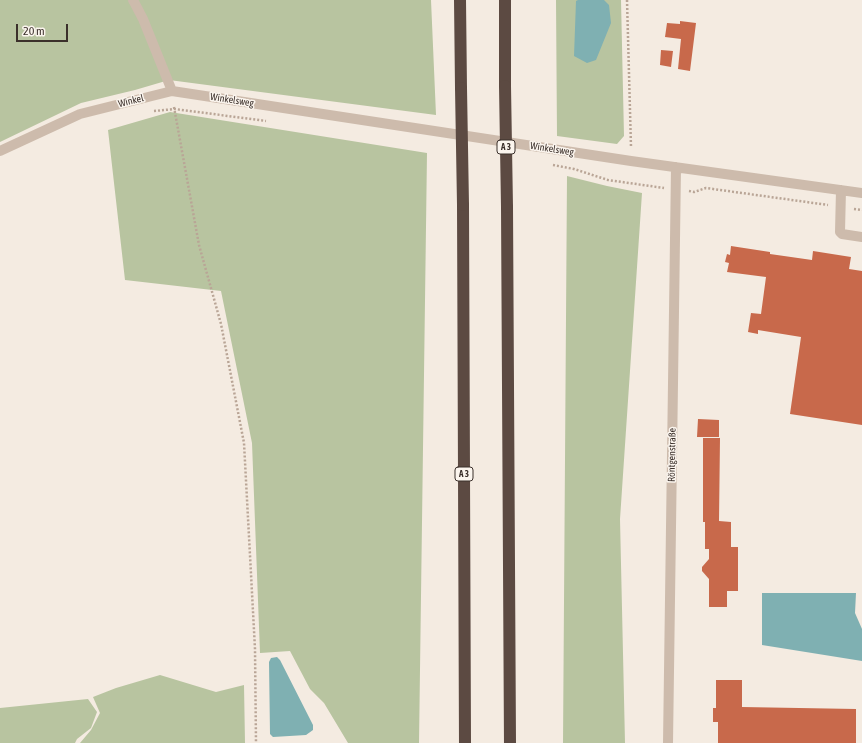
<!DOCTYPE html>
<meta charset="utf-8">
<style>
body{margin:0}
#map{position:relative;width:862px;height:743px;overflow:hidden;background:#f4ebe1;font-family:"Asap Condensed",sans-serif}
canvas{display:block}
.scale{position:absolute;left:16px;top:24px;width:52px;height:18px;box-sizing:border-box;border:2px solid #3b302b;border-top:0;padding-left:5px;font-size:12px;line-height:14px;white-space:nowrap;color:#3b302b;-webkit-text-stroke:3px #fbf5ee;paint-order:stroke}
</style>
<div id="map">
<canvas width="862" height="743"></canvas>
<div class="scale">20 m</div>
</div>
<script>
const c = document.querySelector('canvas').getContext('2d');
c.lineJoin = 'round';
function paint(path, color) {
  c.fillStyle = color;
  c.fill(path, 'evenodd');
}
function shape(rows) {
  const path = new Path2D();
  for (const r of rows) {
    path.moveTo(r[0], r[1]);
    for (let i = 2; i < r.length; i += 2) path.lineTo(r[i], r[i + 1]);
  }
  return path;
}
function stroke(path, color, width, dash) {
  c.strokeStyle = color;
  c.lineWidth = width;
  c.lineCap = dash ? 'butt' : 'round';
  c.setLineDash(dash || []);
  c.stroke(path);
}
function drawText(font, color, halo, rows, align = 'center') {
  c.font = font + ' "Asap Condensed",sans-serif';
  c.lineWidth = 3;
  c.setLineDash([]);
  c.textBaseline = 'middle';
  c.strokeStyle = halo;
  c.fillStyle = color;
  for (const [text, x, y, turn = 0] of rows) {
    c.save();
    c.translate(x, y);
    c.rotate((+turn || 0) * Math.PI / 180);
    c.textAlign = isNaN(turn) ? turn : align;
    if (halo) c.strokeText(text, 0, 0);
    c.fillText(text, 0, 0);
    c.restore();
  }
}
const green = shape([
 [0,0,431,0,436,115,169,80,135,90,81,103,0,142],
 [556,0,621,0,624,136,617,144,557,136],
 [170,112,427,153,419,743,348,743,324,703,310,689,290,651,260,653,252,443,221,291,125,280,108,130],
 [567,176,607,186,642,193,620,519,625,743,563,743],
 [160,675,216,692,244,685,245,743,80,743,91,730,100,713,93,697,116,688],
 [88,699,97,712,91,728,77,739,75,743,0,743,0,708]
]);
const water = shape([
 [578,0,604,0,609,5,611,23,596,60,587,63,574,56,576,1],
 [762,593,856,593,855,613,862,629,862,661,762,645],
 [277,657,280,660,313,725,313,730,306,735,273,737,270,734,269,662,271,658]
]);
const building = shape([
 [680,21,696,23,690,71,678,69,681,39,665,37,667,23,680,24],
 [661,50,673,51,671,67,660,65],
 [731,246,770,252,770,254,812,260,813,251,851,257,849,269,862,271,862,425,790,414,801,337,758,330,758,334,748,332,751,313,761,314,766,277,727,272,729,263,725,262,727,254,730,255],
 [698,419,719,420,719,437,697,437],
 [703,438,720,438,719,521,731,522,731,547,738,547,738,591,727,591,727,607,709,607,709,579,702,571,702,567,709,559,709,549,705,549,705,522,703,522],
 [716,680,742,680,742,707,856,709,856,743,718,743,718,722,713,722,713,708,716,708]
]);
const path = shape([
 [627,0,631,147],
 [174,107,199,245,221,324,244,443,255,649,256,743],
 [154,111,175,109,266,121],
 [553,165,574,169,608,180,664,188],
 [689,191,694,192,706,188,828,205],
 [854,209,862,210]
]);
const minor = shape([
 [133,0,143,19,172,91],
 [0,151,80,114,172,91,631,161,862,193],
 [841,190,840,232,842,234,862,237],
 [668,743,676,167]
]);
const highway = shape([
 [460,0,461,88],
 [505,0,505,86],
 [463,205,465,743],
 [507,207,510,743]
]);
const highwayBridge = shape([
 [505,86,507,207],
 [461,88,463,205]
]);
const shields = [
 [506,147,18],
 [464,474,18]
];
const shieldNames = [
 ["A 3",506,147],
 ["A 3",464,474]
];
const streetNames = [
 ["Winkelsweg",232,100,9],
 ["Winkel",131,101,-14],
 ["Winkelsweg",552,149,9],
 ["Röntgenstraße",672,455,-89]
];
paint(green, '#b8c4a0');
paint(water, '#7fb0b2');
paint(building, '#c8694b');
stroke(path, '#b9a596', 2.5, [2, 2]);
stroke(minor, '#cdbbac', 10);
stroke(highway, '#5c4a42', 12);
stroke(highwayBridge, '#5c4a42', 12);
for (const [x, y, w] of shields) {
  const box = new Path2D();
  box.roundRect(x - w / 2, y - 7, w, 14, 3);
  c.fillStyle = '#fbf5ee';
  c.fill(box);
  stroke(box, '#3b302b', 1);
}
drawText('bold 9px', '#3b302b', null, shieldNames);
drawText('10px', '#3b302b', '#fbf5ee', streetNames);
</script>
